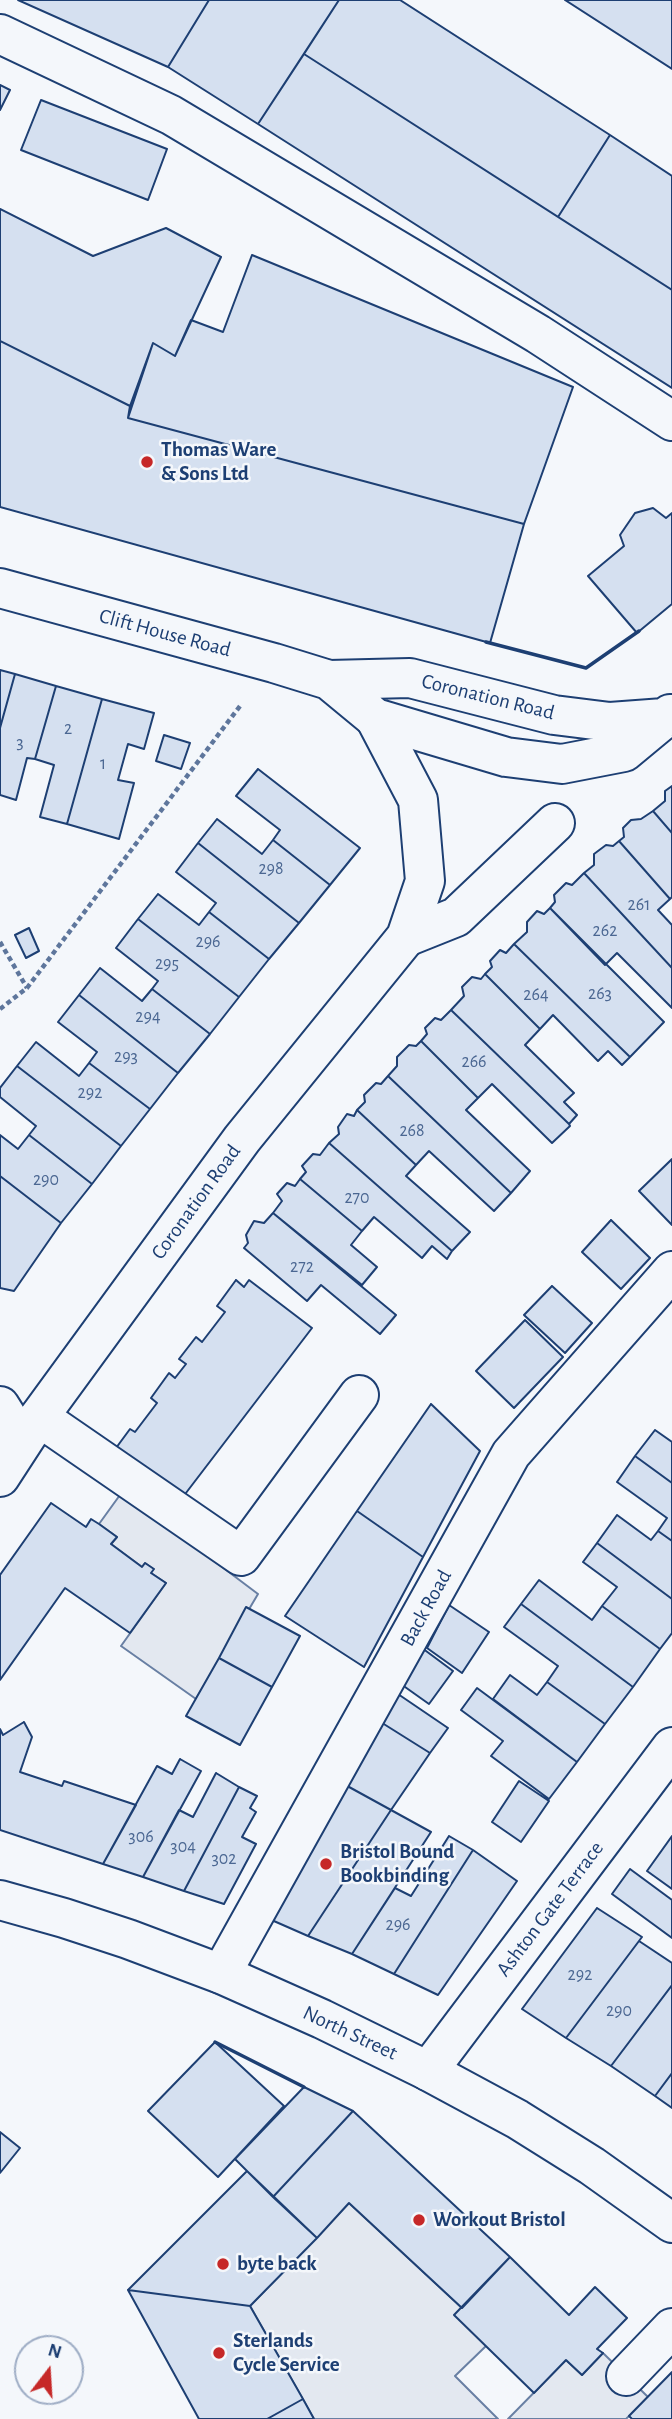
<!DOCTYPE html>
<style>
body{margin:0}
#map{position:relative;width:672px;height:2419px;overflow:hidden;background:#f4f7fb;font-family:"Alegreya Sans",sans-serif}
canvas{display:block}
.north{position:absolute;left:14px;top:2335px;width:70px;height:70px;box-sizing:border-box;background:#f4f7fb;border:2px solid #9eadc5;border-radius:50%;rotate:17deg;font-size:19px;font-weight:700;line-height:28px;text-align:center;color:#1d3f73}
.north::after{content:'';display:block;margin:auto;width:24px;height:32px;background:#c62828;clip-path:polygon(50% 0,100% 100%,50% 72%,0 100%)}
</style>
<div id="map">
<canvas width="672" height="2419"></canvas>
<div class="north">N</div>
</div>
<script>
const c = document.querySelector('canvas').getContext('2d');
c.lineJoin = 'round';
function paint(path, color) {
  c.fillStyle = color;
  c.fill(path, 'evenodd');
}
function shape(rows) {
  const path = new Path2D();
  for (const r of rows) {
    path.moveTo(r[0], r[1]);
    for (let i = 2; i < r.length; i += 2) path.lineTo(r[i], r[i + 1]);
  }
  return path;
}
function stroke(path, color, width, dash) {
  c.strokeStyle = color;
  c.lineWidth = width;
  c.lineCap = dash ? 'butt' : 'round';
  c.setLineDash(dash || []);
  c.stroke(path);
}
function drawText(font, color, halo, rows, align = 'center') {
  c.font = font + ' "Alegreya Sans",sans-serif';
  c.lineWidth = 5;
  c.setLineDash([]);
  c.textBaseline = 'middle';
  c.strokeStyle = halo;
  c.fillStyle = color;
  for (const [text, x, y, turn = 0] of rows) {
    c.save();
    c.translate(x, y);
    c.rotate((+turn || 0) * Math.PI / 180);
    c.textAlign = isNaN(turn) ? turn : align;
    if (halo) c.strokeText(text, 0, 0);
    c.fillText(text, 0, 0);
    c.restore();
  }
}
const parking = shape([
 [125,1488,173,1530,258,1594,196,1699,121,1646,166,1583,151,1573,153,1569,145,1563,142,1567,111,1544,117,1537,99,1524,125,1488],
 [349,2203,462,2308,486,2346,455,2376,498,2419,314,2419,250,2306,349,2203],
 [603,2353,648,2397,626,2419,508,2419,566,2360,582,2375,603,2353]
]);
const building = shape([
 [18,0,209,0,168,67,18,0],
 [209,0,339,0,258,124,168,67,209,0],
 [339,0,400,0,610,135,558,217,304,54,339,0],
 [565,0,672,0,672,69,565,0],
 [304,54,672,290,672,388,258,124,304,54],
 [0,85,10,90,0,110,0,85],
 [41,100,167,149,148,200,21,150,41,100],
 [610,135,672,176,672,290,558,217,610,135],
 [0,209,93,256,166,228,221,257,175,356,153,343,130,406,0,341,0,209],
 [252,255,573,387,524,524,128,418,153,343,175,356,191,320,223,332,252,255],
 [0,341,130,406,128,418,524,524,490,643,0,507,0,341],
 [653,508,666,518,672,513,672,604,637,633,588,576,624,546,620,535,635,513,653,508],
 [0,670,15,674,0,728,0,670],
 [15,674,56,686,35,759,27,758,16,800,0,795,0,728,15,674],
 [56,686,102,699,67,824,40,817,54,765,35,759,56,686],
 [102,699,154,713,144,749,128,744,118,780,134,783,119,839,67,824,102,699],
 [164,735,190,743,181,769,156,761,164,735],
 [258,769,360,848,330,885,273,840,280,830,236,796,258,769],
 [672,786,672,833,653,811,665,801,665,791,672,786],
 [653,811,672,833,672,897,670,899,619,841,624,837,623,828,631,820,641,819,653,811],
 [217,819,262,854,273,840,330,885,299,923,198,843,217,819],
 [619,841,670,899,658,910,672,925,672,968,584,873,594,865,594,854,606,845,613,846,619,841],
 [198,843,299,923,269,959,209,912,216,903,176,872,198,843],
 [584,873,672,968,672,1008,617,953,605,965,550,908,555,902,554,895,566,883,572,885,584,873],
 [158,894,199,925,209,912,269,959,239,997,138,919,158,894],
 [550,908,664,1022,630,1057,514,944,527,932,527,922,537,911,544,914,550,908],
 [138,919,239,997,210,1034,152,989,158,981,116,948,138,919],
 [29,928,39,951,26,958,15,935,29,928],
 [514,944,630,1057,622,1065,608,1051,598,1061,553,1015,540,1029,485,974,492,967,490,961,500,950,506,953,514,944],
 [100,968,142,1001,152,989,210,1034,178,1073,79,995,100,968],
 [485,974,540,1029,525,1045,574,1093,564,1102,577,1115,569,1124,451,1010,464,996,462,987,472,977,481,979,485,974],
 [79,995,178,1073,150,1109,89,1063,97,1052,58,1022,79,995],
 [451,1010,569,1124,570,1126,552,1143,492,1084,478,1098,421,1041,427,1034,425,1028,435,1018,441,1020,451,1010],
 [421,1041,478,1098,466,1110,530,1171,511,1193,388,1076,397,1066,397,1057,409,1045,416,1046,421,1041],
 [36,1042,79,1076,89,1063,150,1109,121,1146,17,1066,36,1042],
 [17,1066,121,1146,92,1184,29,1135,36,1126,0,1097,0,1088,17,1066],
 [388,1076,511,1193,494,1211,429,1151,416,1165,357,1110,365,1102,364,1095,376,1083,381,1084,388,1076],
 [357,1110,416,1165,406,1176,470,1232,452,1251,329,1143,339,1134,338,1127,347,1114,354,1116,357,1110],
 [0,1135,18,1149,29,1135,92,1184,61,1223,0,1176,0,1135],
 [329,1143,452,1251,447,1259,432,1246,422,1258,374,1217,362,1231,300,1179,306,1172,302,1166,313,1154,320,1155,329,1143],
 [672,1159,672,1225,639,1191,672,1159],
 [0,1176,61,1223,14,1291,0,1288,0,1176],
 [300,1179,362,1231,351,1245,377,1267,362,1285,273,1213,282,1201,277,1194,287,1183,295,1186,300,1179],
 [273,1213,396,1315,380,1334,321,1285,307,1301,244,1248,248,1243,246,1235,254,1221,264,1223,273,1213],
 [611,1220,650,1258,621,1289,582,1252,611,1220],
 [236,1280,244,1287,249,1280,312,1328,176,1506,116,1448,130,1429,135,1432,157,1403,151,1398,169,1373,175,1378,186,1364,179,1359,196,1337,202,1342,225,1312,217,1306,236,1280],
 [552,1286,592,1323,565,1353,524,1315,552,1286],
 [525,1320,563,1357,514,1408,476,1371,525,1320],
 [431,1404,480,1451,423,1557,357,1511,431,1404],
 [655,1430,672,1442,672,1483,635,1456,655,1430],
 [635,1456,672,1483,672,1541,658,1531,667,1518,617,1482,635,1456],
 [51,1503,86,1527,91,1519,99,1524,117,1537,111,1544,142,1567,145,1563,154,1569,151,1573,166,1583,130,1633,65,1588,0,1680,0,1575,51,1503],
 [357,1511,423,1557,364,1667,285,1616,357,1511],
 [617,1515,651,1540,658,1531,672,1541,672,1599,597,1543,617,1515],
 [597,1543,672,1599,672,1633,660,1649,602,1606,617,1587,583,1562,597,1543],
 [539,1580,592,1620,602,1606,660,1649,633,1687,521,1604,539,1580],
 [521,1604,633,1687,605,1724,547,1682,558,1666,504,1627,521,1604],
 [449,1605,489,1632,462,1673,427,1648,449,1605],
 [246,1607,300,1636,272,1687,219,1658,246,1607],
 [422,1648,453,1671,429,1704,398,1682,422,1648],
 [219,1658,272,1687,240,1745,186,1716,219,1658],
 [510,1675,537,1695,547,1682,605,1724,577,1762,493,1699,510,1675],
 [477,1688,577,1762,549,1799,491,1756,503,1741,461,1710,477,1688],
 [395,1692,448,1728,430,1753,379,1721,395,1692],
 [379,1721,430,1753,391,1810,340,1782,379,1721],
 [24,1722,32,1737,20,1772,62,1786,64,1781,136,1805,103,1864,0,1830,0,1729,3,1735,24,1722],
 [180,1759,201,1771,143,1877,103,1864,157,1766,172,1774,180,1759],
 [216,1773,239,1787,184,1891,143,1877,179,1810,193,1817,216,1773],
 [519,1781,549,1801,521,1842,492,1822,519,1781],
 [340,1782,391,1810,308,1936,267,1918,340,1782],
 [239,1787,257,1796,250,1808,256,1812,242,1837,256,1844,224,1904,184,1891,239,1787],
 [391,1810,431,1832,352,1954,308,1936,391,1810],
 [449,1836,473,1850,394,1974,352,1954,395,1888,411,1896,449,1836],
 [672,1836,672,1889,647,1871,672,1836],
 [473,1850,517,1881,438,1995,394,1974,473,1850],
 [630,1869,672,1900,672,1938,612,1894,630,1869],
 [597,1908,642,1937,566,2038,522,2009,597,1908],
 [639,1941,672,1963,672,1985,611,2066,566,2038,639,1941],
 [672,1985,672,2073,655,2096,611,2066,672,1985],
 [215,2042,284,2106,218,2177,148,2111,215,2042],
 [672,2073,672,2108,655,2096,672,2073],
 [304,2087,353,2111,273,2197,235,2159,304,2087],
 [353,2111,510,2257,462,2308,349,2203,317,2238,273,2197,353,2111],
 [0,2132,20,2148,0,2173,0,2132],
 [247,2171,317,2238,250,2306,128,2290,247,2171],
 [510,2257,569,2315,595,2287,627,2318,597,2349,603,2353,582,2375,566,2360,534,2393,454,2315,510,2257],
 [128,2290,250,2306,303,2399,267,2419,199,2419,128,2290],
 [672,2372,672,2419,632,2419,629,2416,672,2372],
 [303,2399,314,2419,267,2419,303,2399]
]);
const path = shape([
 [0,942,27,988],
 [0,1009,27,988,240,706]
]);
const minor = shape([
 [0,34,171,115,538,334,672,421],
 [406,937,456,917,555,823],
 [0,1406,22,1441],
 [39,1417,241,1556,359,1395],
 [221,1974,511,1454,672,1271],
 [428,2071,672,1747],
 [626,2376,672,2328]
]);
const major = shape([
 [0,1477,39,1417,242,1139,406,937,425,881,418,800,375,718],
 [0,1900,64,1918,128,1939,221,1974,322,2019,428,2071,517,2119,592,2166,672,2223]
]);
const highway = shape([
 [0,588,274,663,329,680,410,678,554,715,610,722,664,718],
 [329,680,375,718,506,757,562,764,624,752,670,714]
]);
const wall = shape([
 [486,642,586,668,639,631],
 [215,2042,304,2087]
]);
const markers = [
 [147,462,7,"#c62828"],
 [326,1864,7,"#c62828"],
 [419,2220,7,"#c62828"],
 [223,2264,7,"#c62828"],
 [219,2353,7,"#c62828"]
];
const numberNames = [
 ["2",68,729],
 ["3",20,743],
 ["1",103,764],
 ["298",271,869],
 ["261",639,905],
 ["262",605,931],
 ["296",208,942],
 ["295",167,964],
 ["263",600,994],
 ["264",536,995],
 ["294",148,1017],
 ["293",126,1057],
 ["266",474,1062],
 ["292",90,1093],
 ["268",412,1131],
 ["290",46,1180],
 ["270",357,1198],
 ["272",302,1267],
 ["306",141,1837],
 ["304",183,1847],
 ["302",224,1859],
 ["296",398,1925],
 ["292",580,1975],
 ["290",619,2011]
];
const poiNames = [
 ["Thomas Ware",161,450],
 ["& Sons Ltd",161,474],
 ["Bristol Bound",340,1852],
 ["Bookbinding",340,1876],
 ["Workout Bristol",433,2220],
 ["byte back",237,2264],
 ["Sterlands",233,2341],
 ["Cycle Service",233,2365]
];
const streetNames = [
 ["Clift House Road",165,633,15],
 ["Coronation Road",488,697,14],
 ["Coronation Road",196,1202,-54],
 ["Back Road",426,1608,-61],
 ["Ashton Gate Terrace",550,1909,-53],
 ["North Street",350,2033,25]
];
paint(parking, '#e3e8f0');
stroke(parking, '#687fa3', 2);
paint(building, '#d5e0f0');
stroke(building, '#1d3f73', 2);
stroke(minor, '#1d3f73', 42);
stroke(major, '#1d3f73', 42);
stroke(highway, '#1d3f73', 42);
stroke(path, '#5e769c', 4.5, [5, 3.5]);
stroke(minor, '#f4f7fb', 38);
stroke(major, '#f4f7fb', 38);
stroke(highway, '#f4f7fb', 38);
stroke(wall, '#1d3f73', 3.5);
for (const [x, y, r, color] of markers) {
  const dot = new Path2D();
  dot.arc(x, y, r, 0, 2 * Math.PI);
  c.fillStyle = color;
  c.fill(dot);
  stroke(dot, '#f4f7fb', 2.5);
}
drawText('18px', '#4b6792', null, numberNames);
drawText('bold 21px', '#1d3f73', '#f4f7fb', poiNames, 'left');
drawText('21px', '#1d3f73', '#f4f7fb', streetNames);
</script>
